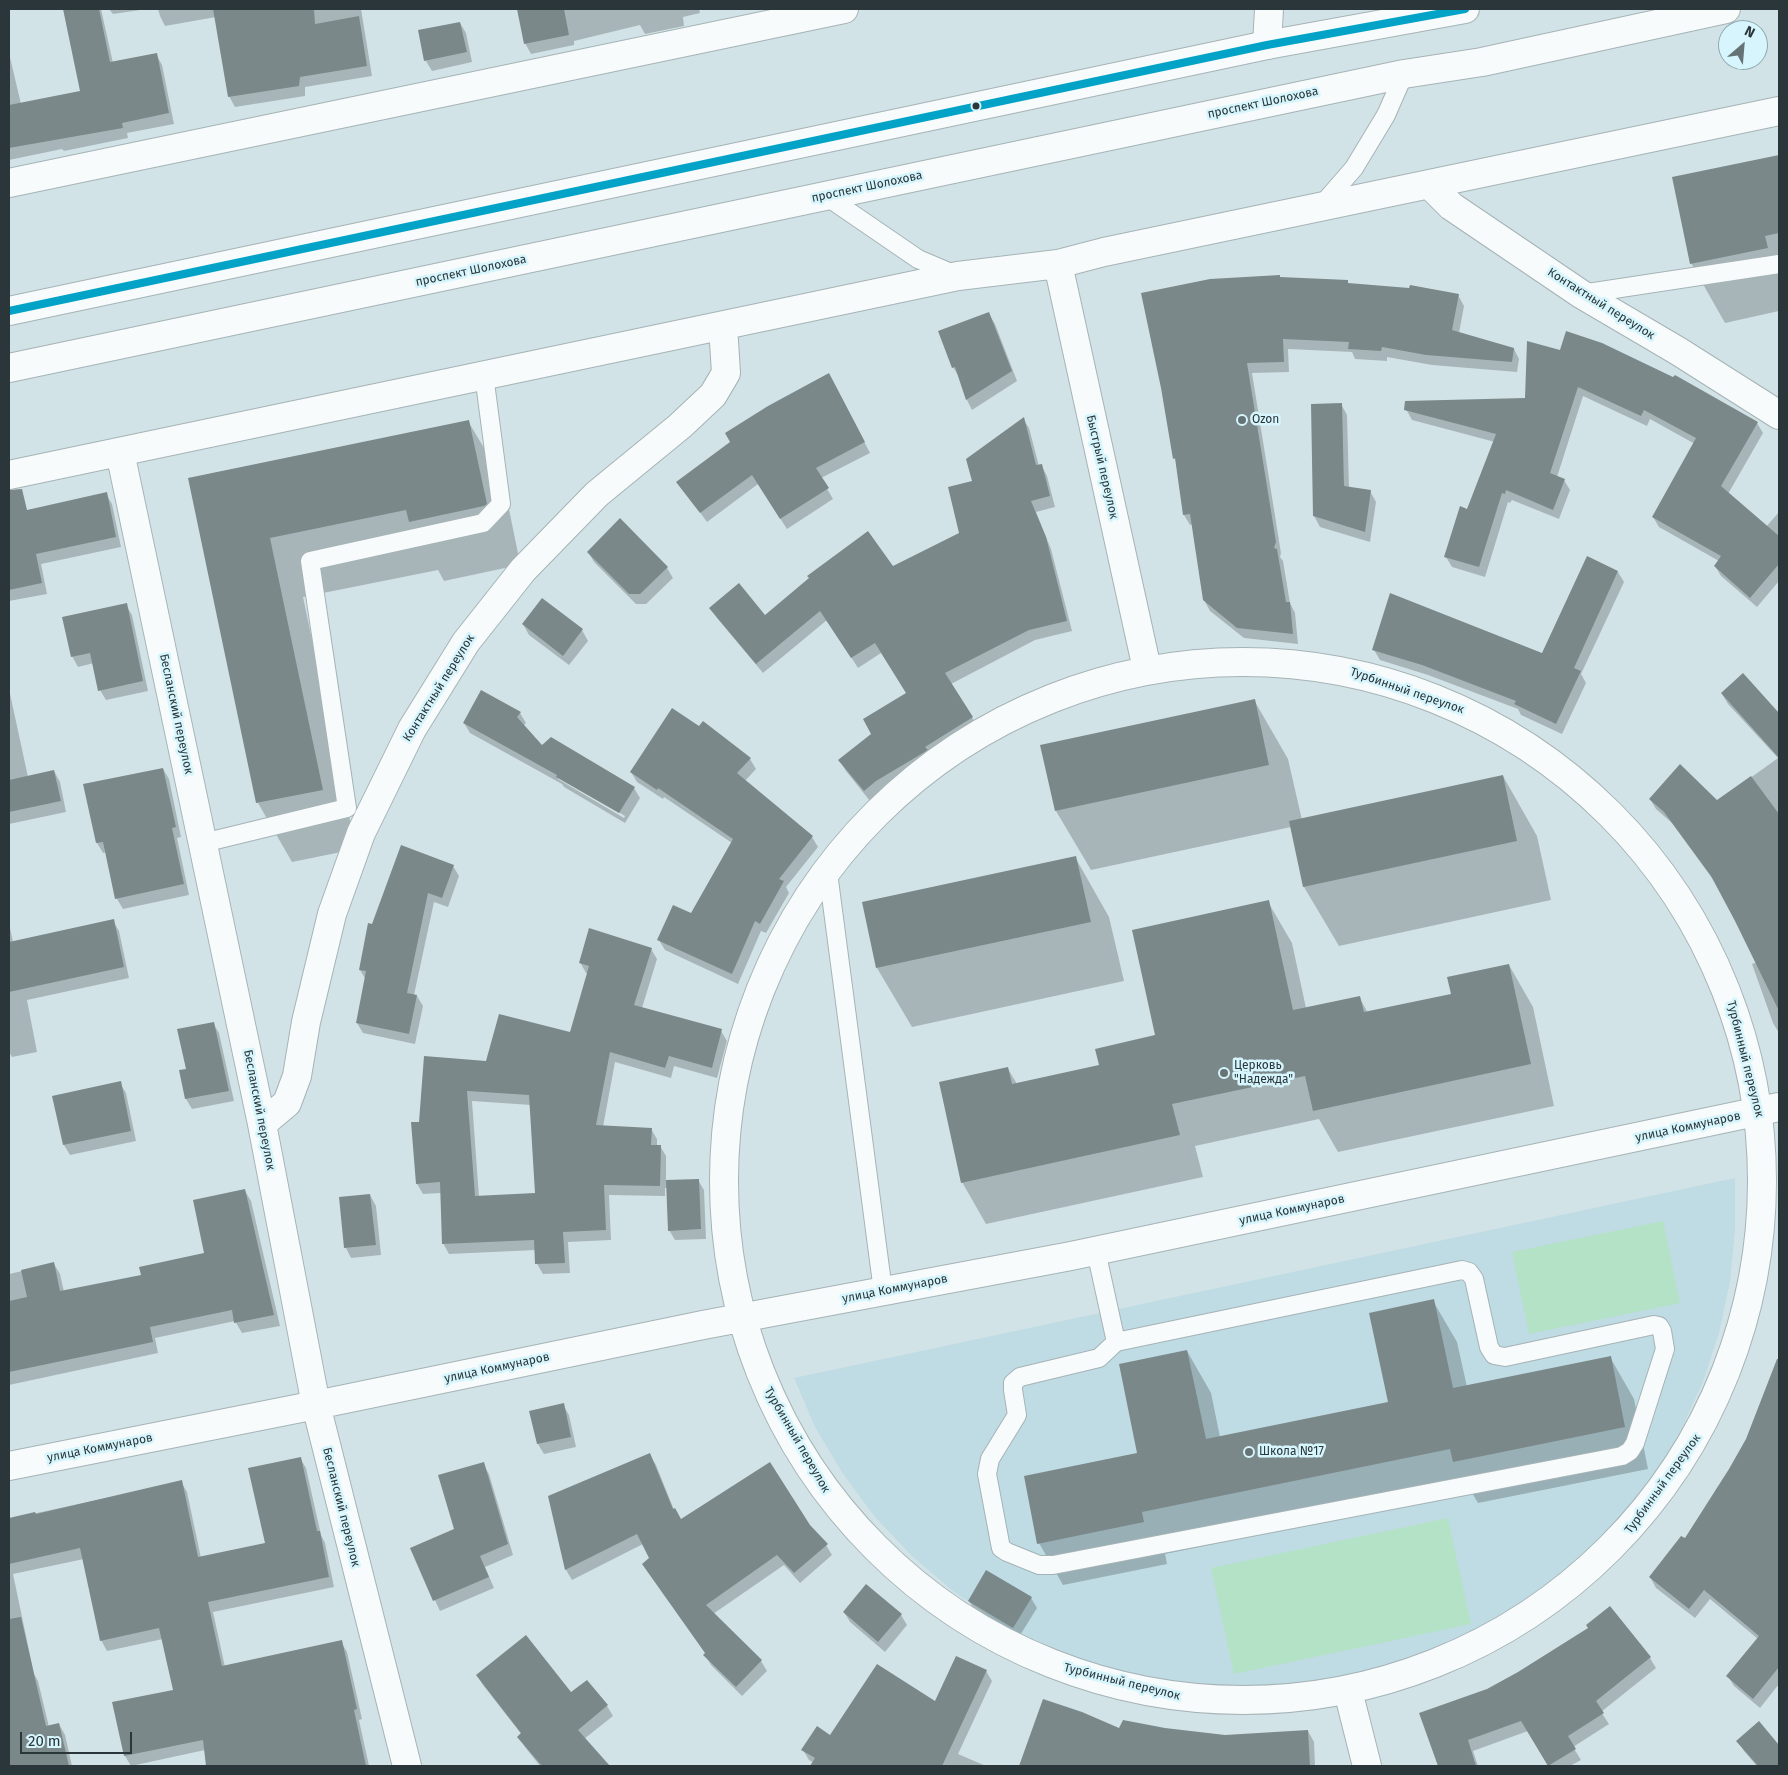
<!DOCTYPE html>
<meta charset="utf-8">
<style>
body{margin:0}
#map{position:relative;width:1788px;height:1775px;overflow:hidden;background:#d2e3e7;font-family:"Fira Sans",sans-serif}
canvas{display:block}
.frame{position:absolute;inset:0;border:10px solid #2a3639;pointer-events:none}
.north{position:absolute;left:1718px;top:20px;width:50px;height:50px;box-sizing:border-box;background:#d6f5fd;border:1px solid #91a9af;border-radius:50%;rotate:27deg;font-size:14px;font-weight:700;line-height:20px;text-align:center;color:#2a3639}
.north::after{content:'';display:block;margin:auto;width:18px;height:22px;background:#657376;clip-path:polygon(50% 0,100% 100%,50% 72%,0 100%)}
.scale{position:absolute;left:20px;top:1732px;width:112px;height:22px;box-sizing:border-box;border:2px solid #2a3639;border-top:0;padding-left:6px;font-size:15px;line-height:18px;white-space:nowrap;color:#2a3639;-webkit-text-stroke:4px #d6f5fd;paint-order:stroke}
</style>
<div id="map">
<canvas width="1788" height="1775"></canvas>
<div class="frame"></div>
<div class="north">N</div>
<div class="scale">20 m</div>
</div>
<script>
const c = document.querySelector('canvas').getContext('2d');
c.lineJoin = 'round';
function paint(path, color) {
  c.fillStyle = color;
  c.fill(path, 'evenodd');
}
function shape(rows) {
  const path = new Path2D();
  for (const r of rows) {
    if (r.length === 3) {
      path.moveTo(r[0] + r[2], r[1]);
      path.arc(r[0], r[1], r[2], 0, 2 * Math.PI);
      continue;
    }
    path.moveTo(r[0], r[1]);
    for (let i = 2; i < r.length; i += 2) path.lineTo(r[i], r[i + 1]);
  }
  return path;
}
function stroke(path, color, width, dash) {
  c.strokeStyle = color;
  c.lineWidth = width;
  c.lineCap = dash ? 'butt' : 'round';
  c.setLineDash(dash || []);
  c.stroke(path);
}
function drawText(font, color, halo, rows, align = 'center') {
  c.font = font + ' "Fira Sans",sans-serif';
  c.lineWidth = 5;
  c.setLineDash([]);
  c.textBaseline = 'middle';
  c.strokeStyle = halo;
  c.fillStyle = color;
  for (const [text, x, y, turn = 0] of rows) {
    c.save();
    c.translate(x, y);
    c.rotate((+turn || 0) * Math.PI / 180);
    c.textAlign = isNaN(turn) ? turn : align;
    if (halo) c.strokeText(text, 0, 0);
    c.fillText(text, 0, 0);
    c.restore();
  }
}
const built = shape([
 [1735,1178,1735,1230,1730,1282,1719,1333,1703,1382,1681,1430,1655,1474,1624,1516,1588,1554,1549,1589,1506,1618,1461,1644,1412,1664,1362,1678,1309,1688,1255,1691,1201,1689,1148,1681,1096,1667,1046,1647,998,1622,953,1591,912,1556,875,1517,843,1474,815,1427,794,1378]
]);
const green = shape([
 [1663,1221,1680,1303,1529,1334,1512,1252],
 [1448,1518,1471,1624,1234,1674,1211,1568]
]);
const shadow = shape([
 [64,9,101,9,113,63,156,54,162,65,174,124,127,133,128,138,64,151,62,149,9,160,9,53,21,104,81,92],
 [109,9,147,9,113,14],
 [158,9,361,9,372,76,305,87,305,96,235,107,229,96,216,17,165,26,160,16],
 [518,9,699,9,700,13,683,17,684,26,645,34,640,25,574,41,574,45,531,54,525,43],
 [460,23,466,33,472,62,432,71,426,61],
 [1779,157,1779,311,1725,323,1691,263,1673,178],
 [1280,278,1347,282,1349,284,1458,295,1464,306,1459,333,1514,349,1519,359,1517,372,1432,365,1387,357,1387,361,1355,359,1352,352,1288,349,1289,372,1252,373,1281,553,1280,557,1283,561,1290,603,1295,613,1298,644,1244,638,1210,611,1204,600,1193,524,1190,525,1184,515,1177,462,1174,458],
 [989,314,995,324,1017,381,972,410,967,400,959,377,953,367],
 [1528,342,1757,423,1763,433,1728,494,1766,527,1779,512,1779,581,1757,607,1721,576,1715,566,1719,561,1659,527,1653,517,1695,444,1650,419,1647,426,1583,396,1557,477,1564,480,1570,490,1559,519,1512,500,1510,503,1508,502,1485,577,1452,567,1446,557,1468,510,1495,442,1412,420,1406,409,1526,400],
 [835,385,870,453,821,478,833,499,787,529,758,484,707,522,678,482,732,442],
 [1341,404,1347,415,1349,488,1370,491,1376,502,1370,542,1320,527,1314,516],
 [1023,419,1029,428,1039,466,1041,465,1047,476,1055,507,1036,512,1051,549,1072,631,1035,640,951,684,978,727,930,757,932,761,882,792,870,801,846,771,840,761,873,734,907,694,881,653,858,668,827,620,763,673,717,618,711,608,765,617,893,567,961,533,974,482],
 [468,421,503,480,520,563,519,565,444,581,438,570,303,597,356,849,292,862,258,803,190,478],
 [106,494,112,504,121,547,41,564,47,594,9,601,9,514],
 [588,552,667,568,673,578,646,604,636,604,594,562],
 [1587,558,1618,572,1624,582,1581,674,1586,683,1562,734,1521,715,1518,709,1428,675,1380,660,1374,650,1543,654],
 [542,600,582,630,588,641,569,665,529,635,523,624],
 [126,605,132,615,148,691,106,700,100,690,94,663,78,667,72,656],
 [1743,675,1779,715,1779,1033,1773,1023,1752,964,1757,962,1717,885,1672,823,1656,809,1650,799,1717,802,1778,758,1728,704,1722,694],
 [9,689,28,777,54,771,60,782,66,812,9,824],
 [481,691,520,713,526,723,523,726,542,747,634,788,640,798,625,823,564,787,562,784,470,733,464,723],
 [558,776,625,816,624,818,558,779],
 [1254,700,1288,759,1302,820,1503,776,1537,836,1551,900,1339,946,1304,887,1291,827,1091,870,1056,811],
 [703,723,750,759,756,769,745,781,812,837,818,847,786,887,789,893,766,933,761,931,738,984,665,950,659,940,692,915,732,843,664,797,663,799,637,782,631,772,699,727],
 [163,769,169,779,181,837,177,838,189,895,123,909,117,899,107,852,103,853,97,843,84,785],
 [1075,857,1109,917,1124,981,912,1027,877,968,864,903],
 [453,866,459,876,448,907,434,902,414,995,417,996,423,1006,415,1044,363,1033,357,1023,366,980,360,970,373,925],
 [1268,902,1292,943,1306,1008,1359,997,1368,1013,1452,995,1509,965,1533,1007,1554,1106,1338,1152,1319,1119,1195,1146,1203,1177,986,1224,962,1182,1008,1069,1017,1084,1100,1066,1157,1036],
 [113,921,119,931,129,978,27,1000,37,1052,12,1057,9,1052,9,923,13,942],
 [651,949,657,959,642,1008,721,1031,727,1041,717,1078,674,1066,671,1078,615,1062,603,1127,651,1129,657,1139,657,1146,660,1146,666,1156,666,1182,698,1180,704,1190,706,1239,675,1240,669,1230,667,1188,665,1188,665,1196,609,1195,611,1240,568,1242,570,1273,543,1274,537,1264,536,1250,449,1254,443,1243,441,1193,423,1194,417,1184,420,1123,487,1062,571,1033,588,973,586,973,580,962],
 [472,1101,531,1105,536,1195,479,1197],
 [213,1023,219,1033,234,1101,192,1109,186,1099,180,1071,187,1070],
 [120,1083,126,1093,136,1141,70,1155,64,1145,54,1097],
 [245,1191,251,1201,280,1326,242,1333,235,1321,155,1338,158,1353,9,1385,9,1274,54,1264,60,1274,64,1292,142,1276,206,1254],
 [370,1195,376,1206,381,1255,351,1258,346,1248],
 [1433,1301,1457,1342,1467,1387,1610,1357,1634,1399,1648,1469,1478,1503,1471,1491,1165,1554,1167,1564,1063,1585,1039,1543,1139,1454,1187,1351,1211,1393,1220,1437,1389,1403],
 [563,1405,569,1415,576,1447,544,1454,538,1444,531,1412],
 [1741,1451,1779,1473,1779,1684,1760,1708,1734,1686,1728,1676,1758,1639,1710,1599,1695,1618,1656,1588,1650,1577,1685,1540],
 [650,1455,656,1465,674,1510,681,1520,809,1526,826,1545,832,1555,800,1583,784,1565,713,1614,761,1661,767,1671,742,1696,711,1665,705,1655,706,1654,643,1544,572,1580,566,1570,550,1497],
 [300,1458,306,1468,321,1535,325,1543,334,1587,213,1612,225,1667,341,1642,347,1652,362,1719,359,1720,369,1766,208,1766,205,1750,131,1766,125,1756,174,1690,163,1639,107,1651,101,1640,84,1559,13,1574,34,1674,38,1681,49,1727,59,1724,65,1735,72,1766,9,1766,9,1519,181,1482,187,1492,201,1558,266,1544],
 [483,1464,489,1474,513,1555,485,1567,494,1588,440,1611,411,1549,455,1530],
 [866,1586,901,1615,907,1625,885,1652,850,1622,844,1612],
 [1031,1598,1037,1608,1019,1637,975,1611,969,1601],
 [1650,1658,1656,1668,1601,1712,1609,1724,1573,1747,1581,1760,1570,1766,1549,1766,1528,1731,1473,1751,1478,1766,1439,1766,1420,1714],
 [986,1671,992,1681,958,1754,986,1766,819,1766,809,1760,803,1750,831,1736,935,1703],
 [477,1675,571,1694,607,1706,613,1716,584,1739,609,1766,540,1766,525,1747,519,1737,522,1735,483,1685],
 [1759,1723,1779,1746,1779,1766,1757,1766,1744,1751,1738,1741],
 [1165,1729,1225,1736,1308,1731,1314,1742,1315,1766,1023,1766,1021,1764,1119,1730]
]);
const building = shape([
 [63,9,99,9,110,62,157,53,169,113,122,123,123,128,9,148,9,105,80,91],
 [213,9,314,9,315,24,359,16,367,66,300,77,299,86,228,97],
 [517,9,564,9,569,35,524,44],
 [460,22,467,52,424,61,418,30],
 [1779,155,1779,233,1765,236,1768,248,1690,264,1672,177],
 [1280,275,1280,277,1348,280,1348,283,1409,288,1410,285,1459,294,1452,330,1514,348,1512,362,1426,355,1382,347,1381,351,1348,349,1349,342,1283,339,1284,362,1247,363,1276,542,1274,548,1277,549,1286,602,1290,602,1293,634,1237,628,1203,600,1190,514,1183,515,1175,458,1173,459,1161,388,1141,293,1210,279],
 [989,312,1012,371,966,400,955,367,952,368,938,331],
 [1566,331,1602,343,1673,377,1675,375,1758,422,1721,486,1779,536,1779,564,1750,598,1714,566,1721,556,1652,517,1696,438,1644,410,1641,416,1578,387,1550,473,1565,479,1553,510,1506,490,1505,494,1502,493,1479,567,1444,557,1460,506,1467,509,1496,434,1404,410,1405,401,1525,398,1527,341,1560,350],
 [829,373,865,442,816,468,829,488,780,519,752,475,700,513,676,482,730,442,725,433,768,406],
 [1342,403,1344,486,1371,490,1365,532,1313,516,1311,404],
 [1024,417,1036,465,1042,464,1050,496,1031,501,1046,537,1067,621,1029,630,945,673,973,717,925,747,928,750,876,781,864,791,838,760,871,734,863,719,906,693,875,643,851,658,820,611,756,664,709,608,739,583,765,615,809,578,807,576,868,531,893,566,959,533,948,487,972,481,966,459],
 [469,420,487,504,484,506,409,522,406,510,270,538,323,790,256,803,188,478],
 [22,489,27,510,107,492,116,537,36,554,42,583,9,590,9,490],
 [620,518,668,567,640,594,629,594,587,552],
 [1587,556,1618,571,1574,668,1581,671,1556,724,1514,704,1516,701,1422,665,1372,650,1390,593,1542,653],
 [542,598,583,629,563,656,522,624],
 [127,603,143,681,98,691,90,653,71,657,62,617],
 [1743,673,1779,713,1779,758,1721,693],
 [481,690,521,712,517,717,542,745,551,737,635,787,619,813,556,777,557,775,463,723],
 [1255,699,1269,765,1055,811,1040,745],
 [672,708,699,726,703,721,751,758,737,773,813,836,779,879,784,881,760,924,755,921,732,974,657,940,673,905,691,913,733,839,658,788,657,790,630,772],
 [1680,764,1717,800,1751,776,1779,814,1779,1011,1735,921,1711,876,1664,812,1649,799],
 [163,768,176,827,172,828,184,884,115,899,103,842,96,843,83,784],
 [54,770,61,801,9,812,9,780],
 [1503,775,1517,841,1303,887,1289,821],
 [401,845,454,865,442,898,428,893,407,993,417,995,409,1034,356,1023,366,971,359,970,368,923,372,924],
 [1076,856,1091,922,876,968,862,902],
 [1269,900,1293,1010,1360,996,1364,1012,1451,994,1447,977,1509,964,1531,1064,1313,1111,1305,1076,1172,1104,1180,1135,961,1183,939,1082,1008,1067,1012,1084,1099,1065,1095,1049,1155,1035,1132,930],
 [114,919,124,967,9,992,9,942],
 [589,928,652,948,634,1005,722,1029,712,1068,669,1056,665,1068,610,1052,596,1125,652,1128,651,1145,661,1145,660,1186,604,1185,606,1230,563,1232,565,1263,535,1264,534,1240,442,1244,440,1182,416,1184,411,1122,419,1122,424,1056,486,1061,499,1014,570,1032,589,966,579,963],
 [467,1091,529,1095,535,1193,475,1196],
 [214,1022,229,1091,185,1099,179,1070,186,1069,177,1029],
 [121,1081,131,1131,63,1145,52,1096],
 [699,1179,701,1229,668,1231,666,1180],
 [245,1189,274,1315,234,1323,232,1310,150,1327,153,1342,9,1372,9,1301,27,1297,21,1270,54,1262,60,1291,141,1275,139,1267,204,1253,193,1200],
 [370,1194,376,1245,344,1248,339,1197],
 [1434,1299,1453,1388,1611,1356,1625,1427,1453,1462,1450,1449,1142,1512,1144,1522,1037,1544,1024,1476,1137,1453,1119,1364,1187,1350,1206,1439,1388,1402,1369,1313],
 [1777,1359,1779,1359,1779,1667,1753,1699,1726,1676,1759,1636,1704,1590,1689,1609,1649,1577,1681,1536,1685,1538,1729,1469,1746,1439],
 [564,1403,571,1437,537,1444,529,1411],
 [650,1453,673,1509,675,1508,681,1519,770,1462,810,1525,828,1544,794,1573,777,1555,706,1605,762,1660,736,1687,703,1655,705,1653,642,1564,649,1558,637,1534,565,1570,548,1496],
 [301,1457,317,1531,320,1531,329,1577,208,1602,222,1666,342,1640,357,1709,354,1710,366,1766,206,1766,203,1740,124,1756,112,1702,173,1690,159,1628,100,1641,80,1548,9,1564,9,1518,35,1512,36,1514,182,1480,198,1557,265,1543,248,1468],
 [484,1462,508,1544,480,1556,489,1577,433,1601,410,1548,454,1529,438,1475],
 [986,1570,1032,1597,1013,1628,968,1601],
 [866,1584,902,1614,878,1642,843,1612],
 [1610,1606,1651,1657,1596,1701,1604,1713,1568,1736,1576,1749,1548,1766,1521,1721,1468,1740,1476,1766,1438,1766,1419,1713,1487,1689,1518,1672,1588,1628,1586,1625],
 [21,1617,46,1726,59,1723,69,1766,9,1766,9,1619],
 [526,1635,571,1692,587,1680,608,1705,578,1730,610,1766,542,1766,517,1737,521,1733,476,1675],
 [956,1656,987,1670,942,1766,810,1766,815,1758,801,1750,817,1726,830,1735,877,1664,935,1701],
 [1043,1699,1082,1712,1119,1728,1123,1720,1165,1728,1225,1735,1308,1730,1310,1766,1019,1766],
 [1759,1721,1779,1745,1779,1766,1758,1766,1736,1741]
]);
const lane = shape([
 [826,196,918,259,958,276],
 [1321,206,1354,168,1386,115,1404,74],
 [1581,294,1779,264],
 [203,843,347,808,310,561,483,523,501,504,484,375],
 [827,865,883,1291],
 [1096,1251,1116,1342,1462,1270,1469,1272,1474,1279,1489,1347,1494,1355,1505,1357,1654,1325,1659,1326,1662,1331,1665,1349,1635,1443,1630,1451,1622,1456,1053,1565,1039,1565,1007,1552,1001,1548,1000,1543,987,1474,990,1459,1017,1415,1013,1390,1013,1383,1020,1377,1099,1358,1116,1342]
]);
const street = shape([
 [1267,45,1269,9],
 [9,183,844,9],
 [1429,184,1451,206,1581,294,1678,351,1779,415],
 [1058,264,1147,669],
 [120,452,262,1124,316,1405,407,1766],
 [9,475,958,276,1058,264,1104,252,1779,111],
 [1243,1181,519],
 [262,1124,287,1103,297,1076,306,1022,332,914,361,833,412,729,466,642,523,570,597,494,680,426,713,395,726,373,723,326],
 [9,1466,316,1405,703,1325,1071,1256,1779,1107],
 [1348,1691,1367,1766]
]);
const primary = shape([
 [9,311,1267,45,1465,9],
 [9,368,1404,74,1482,62,1726,9]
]);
const bus1 = shape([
 [9,311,1267,45,1465,9]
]);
const markers = [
 [976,106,4.5,"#2a3639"],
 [1242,420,5,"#657376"],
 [1224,1073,5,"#657376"],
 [1249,1452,5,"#657376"]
];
const streetNames = [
 ["проспект Шолохова",1263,103,-12],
 ["проспект Шолохова",867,187,-12],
 ["проспект Шолохова",471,271,-12],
 ["Контактный переулок",1601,304,32],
 ["Быстрый переулок",1102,467,77],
 ["Контактный переулок",439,688,-58],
 ["Турбинный переулок",1407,691,19],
 ["Бесланский переулок",176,714,78],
 ["Турбинный переулок",1745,1059,76],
 ["Бесланский переулок",259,1110,79],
 ["улица Коммунаров",1688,1127,-12],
 ["улица Коммунаров",1292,1210,-12],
 ["улица Коммунаров",895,1289,-11],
 ["улица Коммунаров",497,1368,-12],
 ["Турбинный переулок",797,1440,60],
 ["улица Коммунаров",100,1448,-11],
 ["Турбинный переулок",1663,1484,-54],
 ["Бесланский переулок",341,1507,76],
 ["Турбинный переулок",1122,1682,14]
];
const poiNames = [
 ["Ozon",1252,420],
 ["Церковь",1234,1066],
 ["\"Надежда\"",1234,1080],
 ["Школа №17",1259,1452]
];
paint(built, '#bfdbe3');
paint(green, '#b4e2c6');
paint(shadow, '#0003');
paint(building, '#7b8889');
stroke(lane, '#a5b3b6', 20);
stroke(street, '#a5b3b6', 30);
stroke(primary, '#a5b3b6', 30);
stroke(lane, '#f8fbfb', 18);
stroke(street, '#f8fbfb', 28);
stroke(primary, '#f8fbfb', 28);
stroke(bus1, '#02a3c7', 8);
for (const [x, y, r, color] of markers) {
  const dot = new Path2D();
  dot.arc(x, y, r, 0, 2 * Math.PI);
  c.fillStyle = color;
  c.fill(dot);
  stroke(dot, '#d6f5fd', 2);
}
drawText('12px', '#2a3639', '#d6f5fd', streetNames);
drawText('12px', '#2a3639', '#d6f5fd', poiNames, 'left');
</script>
